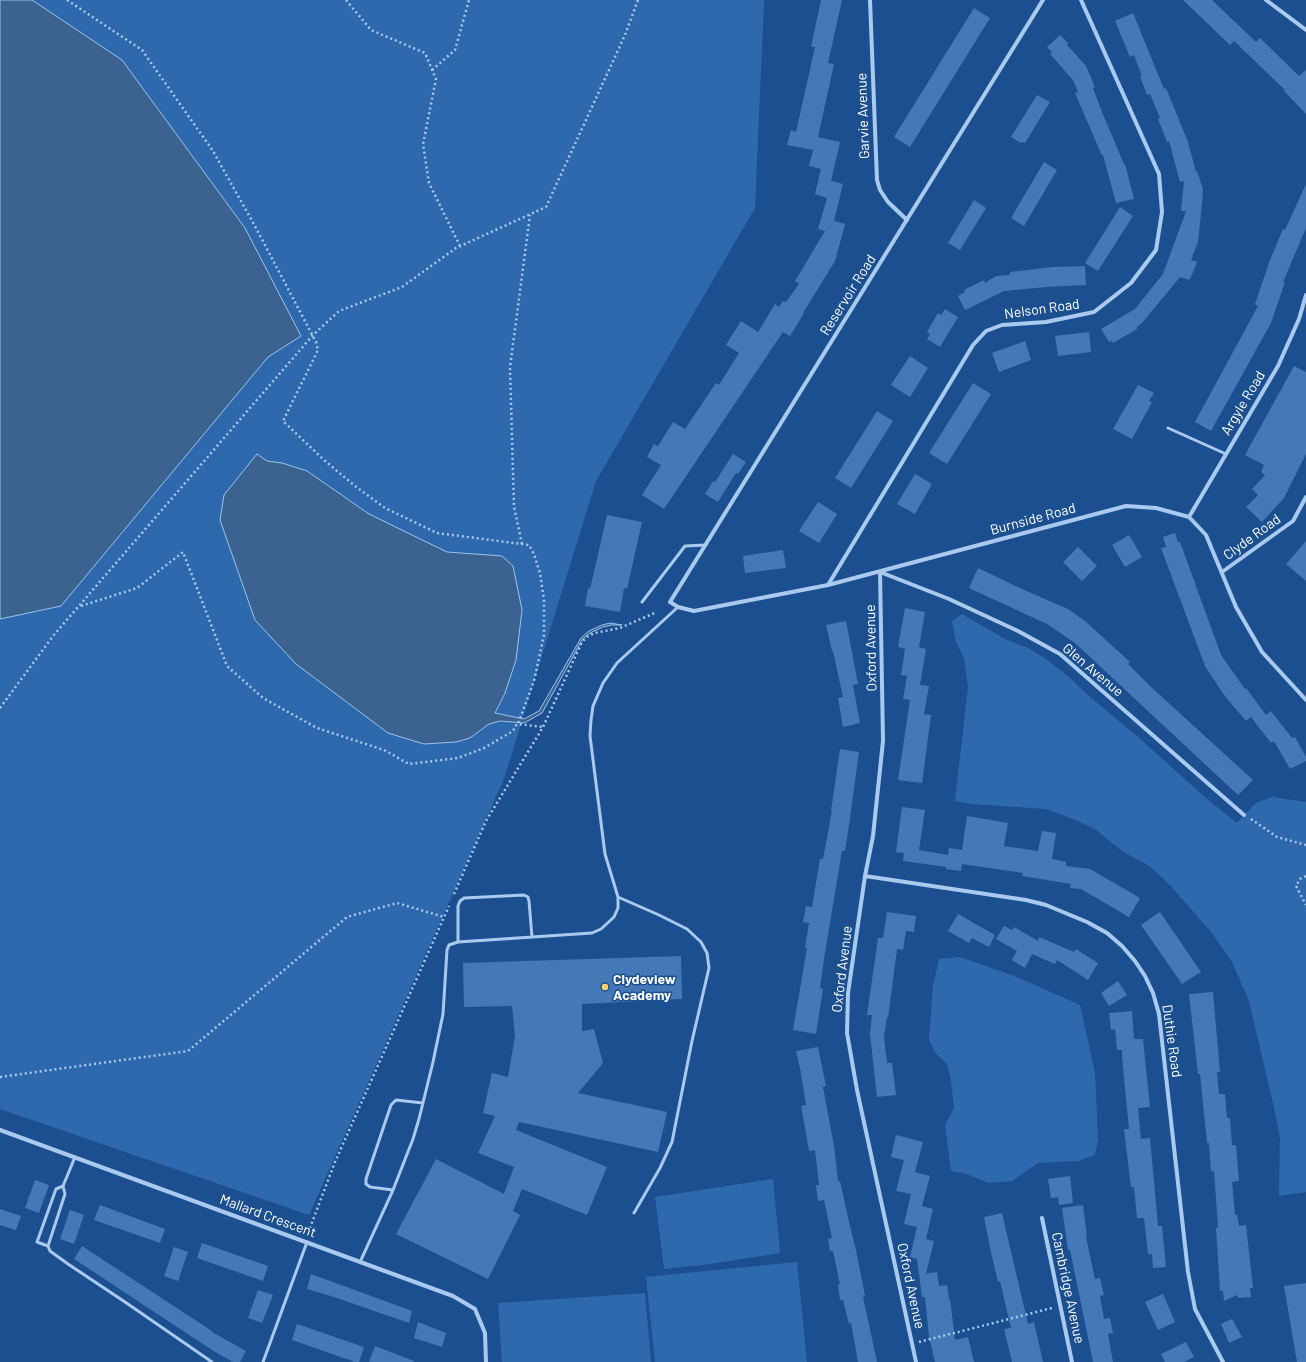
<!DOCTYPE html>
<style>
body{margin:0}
canvas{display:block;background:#1b4f8f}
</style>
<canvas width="1306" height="1362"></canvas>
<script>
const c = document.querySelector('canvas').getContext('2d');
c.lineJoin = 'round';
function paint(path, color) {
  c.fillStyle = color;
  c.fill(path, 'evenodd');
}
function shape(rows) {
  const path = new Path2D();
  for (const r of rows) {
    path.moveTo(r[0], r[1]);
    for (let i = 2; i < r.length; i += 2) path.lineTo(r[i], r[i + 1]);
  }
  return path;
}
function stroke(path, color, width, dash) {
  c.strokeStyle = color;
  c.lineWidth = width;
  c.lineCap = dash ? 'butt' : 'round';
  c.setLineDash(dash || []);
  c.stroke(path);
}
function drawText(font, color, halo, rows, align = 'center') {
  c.font = font + ' Barlow,sans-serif';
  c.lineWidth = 3;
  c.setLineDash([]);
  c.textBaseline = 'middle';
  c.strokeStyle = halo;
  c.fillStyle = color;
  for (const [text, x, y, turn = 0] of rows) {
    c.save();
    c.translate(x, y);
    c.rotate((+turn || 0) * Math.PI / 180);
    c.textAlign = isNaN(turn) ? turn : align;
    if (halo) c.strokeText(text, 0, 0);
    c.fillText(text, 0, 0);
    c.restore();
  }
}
const green = shape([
 [0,0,764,0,755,208,596,481,504,779,309,1215,0,1109],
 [962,614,1005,639,1028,648,1046,659,1069,677,1090,697,1137,736,1207,799,1237,823,1256,803,1272,797,1306,802,1306,1192,1279,1196,1280,1139,1275,1112,1249,1001,1232,962,1212,933,1168,883,1149,866,1122,851,1095,829,1073,819,1046,809,972,804,955,801,968,687,964,658,956,642,952,621],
 [960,957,1017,977,1080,1005,1095,1073,1098,1139,1095,1155,1078,1161,1038,1163,1012,1181,988,1183,967,1174,951,1171,945,1125,954,1108,951,1081,947,1064,935,1053,929,1039,933,986,939,959],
 [773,1179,780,1253,710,1264,664,1269,655,1197],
 [797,1262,807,1362,655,1362,646,1277],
 [645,1293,651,1362,502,1362,498,1303]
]);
const water = shape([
 [0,0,32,0,122,60,245,228,301,336,268,357,61,606,0,619,0,0],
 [257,454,267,461,282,463,307,471,369,514,447,552,502,556,513,566,522,610,516,660,505,693,495,713,524,719,539,711,581,638,589,631,602,625,610,623,622,625,611,625,603,627,590,633,582,640,542,713,524,723,500,721,489,724,470,738,456,742,424,744,388,733,296,664,255,620,220,520,224,495,257,454]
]);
const building = shape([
 [821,0,842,0,828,63,834,64,818,137,840,142,831,181,843,184,834,221,845,224,835,261,803,313,804,313,790,336,783,332,664,509,642,495,661,465,647,457,654,444,658,446,673,422,685,429,716,383,719,385,739,353,726,345,741,321,758,332,775,304,779,307,783,301,786,302,799,284,795,281,825,231,818,229,827,198,815,194,821,169,809,166,813,150,787,145,791,130,796,132,815,47,811,47],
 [1183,0,1212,0,1256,42,1260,38,1299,76,1306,70,1306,114,1284,91,1285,90,1234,41,1230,45],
 [974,8,990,18,910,147,894,137],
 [1133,13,1164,89,1166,88,1188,142,1196,172,1197,171,1203,189,1202,204,1198,242,1191,260,1197,262,1191,277,1189,280,1180,277,1142,323,1137,327,1137,329,1113,343,1112,341,1109,342,1101,329,1135,309,1163,274,1186,211,1181,211,1184,181,1180,182,1169,141,1167,142,1158,119,1160,118,1150,94,1147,95,1140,77,1142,76,1134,55,1130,57,1115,21],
 [1060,35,1068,43,1067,45,1086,66,1095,87,1093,88,1102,112,1124,164,1125,164,1134,199,1116,203,1103,155,1102,156,1075,93,1078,92,1073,80,1050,54,1052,52,1047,47],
 [1037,95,1050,102,1025,143,1022,142,1021,143,1011,137],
 [1044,162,1057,170,1024,226,1011,218],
 [1306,184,1306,228,1283,282,1285,282,1271,323,1211,431,1195,422,1258,306,1255,304,1270,260,1283,229,1285,230],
 [974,200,986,208,960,250,948,243],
 [1120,207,1133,216,1098,271,1085,263],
 [1085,266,1086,285,1046,287,1004,291,965,310,958,296,965,292,964,290,984,280,985,283,996,276,1010,275,1010,272,1053,267],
 [945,309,958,317,940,347,927,339,930,334,927,332,938,313,941,315],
 [1089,332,1091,352,1058,356,1055,336],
 [1025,341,1031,360,999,372,992,353],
 [910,356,928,368,910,397,891,385],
 [1294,366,1306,372,1306,454,1284,498,1262,522,1246,507,1258,495,1252,489,1265,475,1261,472,1264,465,1245,455],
 [973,383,991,394,947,464,929,453],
 [1138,385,1154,393,1149,401,1152,402,1132,439,1113,429],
 [877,411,893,421,851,488,835,478],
 [733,454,746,462,738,474,736,473,718,502,705,494,713,481,715,482],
 [915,474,932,484,915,514,897,504],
 [818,502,837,514,819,543,799,531],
 [607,515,642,522,627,589,624,588,620,612,585,606,588,588,590,589],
 [1175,533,1178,542,1180,542,1221,655,1245,689,1246,688,1266,715,1271,711,1292,738,1295,737,1306,757,1306,761,1290,769,1274,741,1271,743,1251,717,1246,721,1224,695,1205,666,1161,548,1166,547,1163,537],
 [1129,535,1142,557,1125,567,1112,545],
 [1306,541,1306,581,1286,564],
 [1078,547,1097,566,1082,581,1063,562],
 [783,550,786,568,745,573,743,556],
 [978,568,1024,590,1068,609,1085,621,1130,662,1128,664,1150,686,1253,780,1238,795,1075,643,1047,624,969,588],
 [905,608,925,612,919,647,926,649,920,685,929,686,924,714,931,715,922,783,898,780,910,700,903,699,907,676,901,675,905,649,898,647],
 [846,621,858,684,853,685,860,723,843,727,838,698,843,697,833,651,832,651,826,625],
 [840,749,859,752,849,825,845,851,842,851,824,959,820,988,823,989,816,1034,793,1030,807,948,805,948,809,923,803,922,806,906,812,907,820,859,823,859,832,811,831,811],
 [902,807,925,810,919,850,948,855,949,848,962,850,967,816,1008,823,1004,846,1038,851,1042,831,1056,833,1052,859,1066,862,1066,866,1090,869,1140,898,1129,917,1081,889,1070,888,1071,884,1022,876,1023,873,962,864,961,871,946,869,946,867,903,861,904,853,896,852],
 [887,912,916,916,914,932,906,931,903,950,897,949,888,1018,887,1017,884,1037,887,1063,892,1063,896,1095,877,1097,870,1034,872,1015,867,1015,878,938,883,938],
 [1160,912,1201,972,1182,984,1141,925],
 [958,914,995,935,989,947,972,938,969,943,948,931],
 [1004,926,1012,930,1014,927,1038,941,1039,937,1074,952,1076,949,1098,963,1088,980,1057,960,1055,964,1032,954,1025,968,1012,960,1017,951,996,939],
 [681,956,682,999,582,1004,582,1031,594,1029,603,1063,578,1093,667,1112,658,1152,519,1122,516,1130,607,1167,587,1215,522,1189,513,1211,520,1215,488,1279,396,1234,436,1159,504,1194,514,1167,478,1153,495,1116,483,1113,492,1073,508,1077,515,1036,512,1006,464,1007,463,963],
 [1118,981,1127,995,1109,1006,1101,993],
 [1213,992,1220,1072,1217,1072,1219,1094,1225,1094,1227,1118,1230,1118,1232,1145,1236,1145,1239,1181,1232,1182,1235,1215,1237,1215,1239,1226,1246,1225,1253,1288,1250,1288,1251,1297,1238,1298,1237,1295,1224,1301,1223,1291,1220,1291,1219,1274,1216,1228,1218,1227,1214,1171,1211,1172,1209,1143,1207,1143,1200,1074,1198,1074,1189,994],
 [1132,1011,1134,1039,1143,1039,1150,1107,1138,1108,1141,1139,1150,1138,1158,1226,1162,1226,1166,1267,1153,1268,1152,1254,1148,1254,1144,1218,1137,1218,1134,1187,1131,1187,1124,1129,1129,1129,1122,1057,1122,1050,1117,1050,1115,1029,1111,1030,1109,1013],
 [818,1047,826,1086,823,1087,834,1146,838,1181,840,1181,849,1222,856,1250,865,1296,863,1297,877,1362,858,1362,851,1323,849,1324,843,1300,840,1300,838,1285,840,1284,833,1251,830,1251,828,1239,832,1238,824,1200,818,1201,816,1185,819,1185,815,1150,809,1151,804,1122,801,1106,806,1105,800,1068,796,1051],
 [896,1135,923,1142,915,1172,930,1176,922,1206,933,1209,926,1239,934,1241,926,1274,937,1272,939,1286,947,1285,949,1299,950,1299,955,1340,968,1337,974,1362,935,1362,929,1337,925,1297,922,1297,917,1259,910,1257,917,1227,904,1224,911,1194,896,1191,904,1160,891,1157],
 [1070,1176,1073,1203,1059,1205,1058,1197,1051,1198,1048,1179],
 [35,1180,49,1185,39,1213,25,1208],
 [100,1205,165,1229,160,1243,94,1220],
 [1083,1205,1087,1237,1086,1237,1095,1279,1100,1278,1104,1295,1100,1296,1104,1319,1110,1318,1113,1333,1108,1334,1113,1362,1093,1362,1070,1250,1068,1250,1062,1208],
 [0,1209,21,1216,16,1230,0,1225],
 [70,1210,84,1215,74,1244,60,1239],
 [1002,1213,1028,1324,1034,1322,1043,1362,1012,1362,1004,1329,1011,1328,1000,1281,998,1282,991,1252,984,1217],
 [202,1243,268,1266,263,1281,197,1258],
 [82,1246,212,1331,212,1332,246,1351,240,1362,233,1362,212,1350,74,1259],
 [174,1247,188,1252,178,1281,164,1276],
 [311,1274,412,1311,409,1323,334,1297,307,1289],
 [1306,1283,1306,1362,1297,1362,1284,1286],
 [258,1290,273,1295,262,1323,248,1318],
 [1163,1294,1175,1322,1158,1330,1145,1302],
 [1232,1319,1242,1337,1229,1343,1221,1324],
 [418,1322,446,1333,442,1347,414,1338],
 [297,1324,364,1347,359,1362,355,1362,292,1340],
 [1186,1342,1194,1357,1184,1362,1165,1362,1161,1354],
 [375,1346,414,1361,414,1362,369,1362]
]);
const path = shape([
 [67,0,142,50,213,151,256,228,316,342,318,350,283,421,324,460,355,486,385,508,437,533,529,545,534,554,540,573,544,600,544,635,534,681,518,724,543,727],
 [346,0,371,30,425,53,436,79,423,144,429,183,460,246],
 [432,70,455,50,469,0],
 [522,544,514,507,510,367,530,215],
 [81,606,137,588,183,552,227,666,263,698,317,728,384,750,409,764,458,758,484,748,513,731,518,722],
 [0,708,53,636,313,335,339,311,402,287,456,248,546,207,625,35,638,0],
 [1251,819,1277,837,1306,845],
 [1306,876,1300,879,1296,886,1306,905],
 [454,894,486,821,543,727,582,642,588,636,595,633,620,628,657,612],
 [0,1077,188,1051,347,917,397,903,444,917],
 [308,1233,335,1162,449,906],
 [919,1342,1052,1308]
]);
const service = shape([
 [1168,428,1226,454],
 [642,602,685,546,706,545],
 [618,897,659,915,687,929,701,942,707,953,709,968,692,1041,672,1142,660,1168,634,1213],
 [458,942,458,906,460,901,464,898,524,895,528,897,529,901,532,937],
 [75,1157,63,1186,65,1194,48,1246,50,1251,68,1264,125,1302,212,1362],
 [393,1190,370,1187,366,1184,366,1179,391,1105,396,1100,423,1103],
 [48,1246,37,1242,56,1189,63,1186],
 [360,1262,393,1190,413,1139,419,1119,433,1062,443,1014,447,950,449,945,458,942,592,933,601,929,614,917,618,908,618,897,605,854,590,736,591,720,593,706,603,683,617,663,678,607],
 [263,1362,307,1242]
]);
const minor = shape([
 [870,0,877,180,880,190,888,202,907,220],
 [1043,0,670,602,678,607,694,611,828,585,1126,506,1156,508,1189,517,1206,535,1236,607,1262,652,1306,700],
 [1266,0,1306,30],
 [1189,517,1278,366,1299,319,1306,295],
 [1222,572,1293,521,1306,497],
 [828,585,973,345,986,331,1002,325,1046,322,1094,312,1131,283,1156,250,1162,212,1159,174,1081,0],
 [865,876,1026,900,1046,905,1087,922,1107,933,1122,946,1135,961,1145,976,1153,993,1159,1014,1188,1272,1195,1309,1223,1362],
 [0,1130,453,1296,475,1309,485,1333,486,1362],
 [1042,1218,1072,1362],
 [916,1362,857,1090,847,1033,848,993,865,876,873,836,883,741,880,572,949,599,1018,631,1060,654,1244,815]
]);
const markers = [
 [605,987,4,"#ffd166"]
];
const streetNames = [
 ["Garvie Avenue",863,116,-92],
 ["Reservoir Road",848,295,-58],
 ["Nelson Road",1042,309,-8],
 ["Argyle Road",1243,403,-59],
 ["Burnside Road",1033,519,-15],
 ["Clyde Road",1252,537,-36],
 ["Oxford Avenue",871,648,-91],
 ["Glen Avenue",1093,670,40],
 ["Oxford Avenue",842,969,-83],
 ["Duthie Road",1172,1041,82],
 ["Mallard Crescent",268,1216,20],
 ["Oxford Avenue",911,1286,78],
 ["Cambridge Avenue",1068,1288,78]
];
const poiNames = [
 ["Clydeview",613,979],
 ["Academy",613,995]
];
paint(green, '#2e69ad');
paint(water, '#3c6290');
stroke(water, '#9cc4f0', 1);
paint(building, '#4478b7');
stroke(path, '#a9c9ee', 2.5, [2, 3]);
stroke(service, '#a9c9ee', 3);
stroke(minor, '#a9c9ee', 4);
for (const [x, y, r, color] of markers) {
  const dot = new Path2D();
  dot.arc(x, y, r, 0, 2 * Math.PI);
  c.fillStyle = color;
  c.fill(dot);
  stroke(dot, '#1b4f8f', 1.5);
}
drawText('14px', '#fff', '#1b4f8f', streetNames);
drawText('bold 14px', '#fff', '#1b4f8f', poiNames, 'left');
</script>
